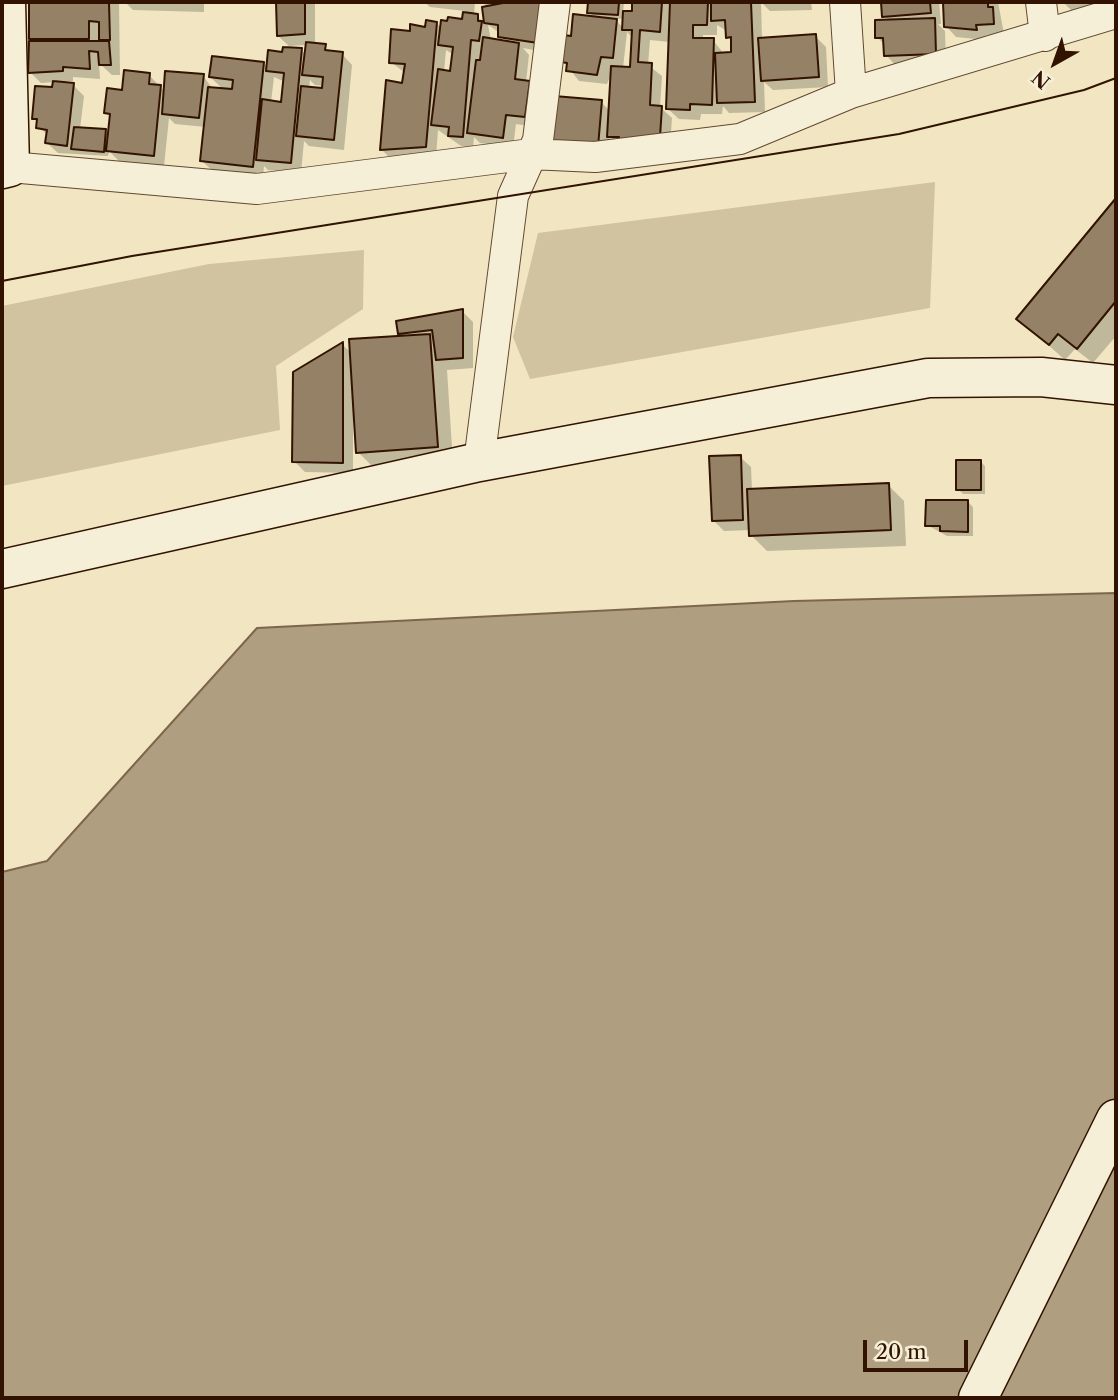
<!DOCTYPE html>
<style>
body{margin:0}
#map{position:relative;width:1118px;height:1400px;overflow:hidden;background:#f1e6c1;font-family:"Libre Caslon Text",serif}
canvas{display:block}
.frame{position:absolute;inset:0;border:4px solid #321301;pointer-events:none}
.north{position:absolute;left:1020px;top:28px;width:70px;height:70px;-webkit-text-stroke:5px #f6efd7;paint-order:stroke;rotate:220deg;font-size:19px;font-weight:700;line-height:28px;text-align:center;color:#321301}
.north::after{content:'';display:block;margin:auto;width:24px;height:32px;background:#321301;clip-path:polygon(50% 0,100% 100%,50% 72%,0 100%)}
.scale{position:absolute;left:863px;top:1340px;width:105px;height:32px;box-sizing:border-box;border:4px solid #321301;border-top:0;padding-left:9px;font-size:21px;line-height:24px;white-space:nowrap;color:#321301;-webkit-text-stroke:5px #f6efd7;paint-order:stroke}
</style>
<div id="map">
<canvas width="1118" height="1400"></canvas>
<div class="frame"></div>
<div class="north">N</div>
<div class="scale">20 m</div>
</div>
<script>
const c = document.querySelector('canvas').getContext('2d');
c.lineJoin = 'round';
function paint(path, color) {
  c.fillStyle = color;
  c.fill(path, 'evenodd');
}
function shape(rows) {
  const path = new Path2D();
  for (const r of rows) {
    path.moveTo(r[0], r[1]);
    for (let i = 2; i < r.length; i += 2) path.lineTo(r[i], r[i + 1]);
  }
  return path;
}
function stroke(path, color, width, dash) {
  c.strokeStyle = color;
  c.lineWidth = width;
  c.lineCap = dash ? 'butt' : 'round';
  c.setLineDash(dash || []);
  c.stroke(path);
}
const green = shape([
 [935,182,930,308,530,379,513,337,538,233],
 [364,250,363,309,276,366,280,430,2,486,2,306,209,264]
]);
const water = shape([
 [1116,593,1116,1398,2,1398,2,872,47,861,257,628,794,601,1116,593]
]);
const shadow = shape([
 [31,2,119,2,120,75,112,75,99,63,100,79,73,77,73,81,62,82,73,85,84,96,80,129,105,131,109,135,111,117,106,113,124,91,149,75,165,92,203,76,213,89,224,90,210,77,264,63,268,68,284,53,301,50,306,55,307,45,289,46,278,36,278,2,315,2,315,45,342,54,352,65,344,150,309,146,304,141,301,173,268,170,264,166,263,177,213,171,202,161,206,127,175,124,169,118,164,166,119,161,109,151,108,156,58,153,47,143,48,137,34,118,54,89,55,82,41,83,30,72,36,43,31,38],
 [274,77,285,82,283,103,271,102],
 [310,80,315,85,324,86,323,90,309,88],
 [125,2,204,2,204,12,133,10],
 [424,2,475,2,474,15,486,23,484,8,488,7,482,2,544,2,549,53,523,48,529,55,526,82,539,93,535,127,516,124,513,148,480,143,474,137,473,147,461,146,438,130,436,157,392,160,382,150,405,73,391,62,412,33,436,23,442,28,463,21,465,11,430,7],
 [488,25,500,33,507,43,491,40],
 [446,50,454,55,452,73,444,72],
 [590,2,624,2,623,13,633,13,634,2,811,2,812,10,770,11,761,2,762,39,815,36,826,47,828,87,773,90,764,82,765,112,729,113,723,106,722,114,701,114,700,120,679,119,668,109,670,42,650,40,648,65,662,76,660,107,672,118,670,147,619,147,610,137,608,156,563,152,601,102,610,111,612,72,607,84,579,81,563,61,573,37,596,19,589,12],
 [614,18,624,19,624,29],
 [717,25,727,31,727,37,733,42,733,54,724,54,713,40,703,40,703,35,717,35],
 [627,32,633,38,631,69,623,68],
 [883,2,939,2,941,24,938,24,945,31,946,64,896,66,886,55,885,45,877,37,890,21,884,16],
 [945,2,998,2,1004,34,986,35,986,40,956,37,946,26],
 [1063,2,1116,2,1116,6,1071,10],
 [1116,201,1116,336,1093,363,1075,349,1065,360,1018,318],
 [462,311,473,322,473,368,447,370,453,463,374,468,358,452,356,422,353,422,353,473,305,472,294,461,343,345,351,353,404,337,399,333],
 [740,457,751,467,752,491,888,485,904,501,906,546,767,551,751,535,751,530,724,531,713,520],
 [980,461,985,466,985,494,963,494,958,489],
 [968,502,973,507,973,536,947,536,927,525]
]);
const building = shape([
 [29,2,109,2,110,40,99,40,99,22,89,21,89,39,29,39,29,2],
 [276,2,305,2,305,34,277,36,276,2],
 [508,2,545,2,538,43,498,37,498,25,484,23,482,7,508,2],
 [588,2,619,2,618,15,587,13,588,2],
 [632,2,662,2,660,32,640,30,638,62,652,63,650,105,662,106,660,137,619,140,619,137,607,137,611,66,630,67,632,30,622,30,623,11,632,11,632,2],
 [670,2,708,2,707,25,693,25,693,38,714,38,712,105,690,104,690,110,666,109,670,2],
 [711,2,751,2,755,102,717,103,715,53,731,52,731,37,726,38,725,20,711,21,711,2],
 [881,2,930,2,931,13,882,17,881,2],
 [943,2,988,2,988,7,993,7,994,24,976,25,977,30,944,27,943,2],
 [463,12,478,14,478,21,482,21,479,41,471,40,463,137,448,136,449,127,431,125,438,69,450,71,453,47,438,45,441,20,447,21,448,17,462,19,463,12],
 [573,14,617,19,613,58,601,57,597,75,566,71,567,63,561,62,564,35,571,36,573,14],
 [935,18,936,54,884,56,883,38,875,38,875,20,935,18],
 [426,20,437,22,426,147,380,150,386,80,402,83,405,64,389,63,391,29,410,31,410,24,425,27,426,20],
 [816,34,819,77,761,81,758,38,816,34],
 [483,37,519,43,515,79,530,81,525,117,506,115,503,138,467,133,476,60,480,60,483,37],
 [29,41,109,41,111,65,99,65,98,52,89,51,90,69,63,67,63,71,28,73,29,41],
 [306,42,326,44,325,50,343,52,334,140,296,136,301,86,322,88,323,77,302,75,306,42],
 [283,47,302,48,291,163,256,160,262,99,281,102,284,73,266,71,268,50,282,52,283,47],
 [212,56,264,62,253,167,200,161,208,87,232,89,233,80,209,77,212,56],
 [124,70,150,73,149,84,161,85,154,156,106,151,110,114,104,113,107,88,122,90,124,70],
 [165,71,204,74,199,118,162,114,165,71],
 [53,81,74,83,67,146,45,143,47,130,36,128,37,119,32,119,35,86,52,87,53,81],
 [554,96,602,100,598,147,550,142,554,96],
 [74,127,106,129,104,152,71,149,74,127],
 [1116,198,1116,301,1077,349,1058,334,1049,345,1016,319,1116,198],
 [463,309,463,358,436,360,432,330,398,334,396,321,463,309],
 [430,334,438,447,356,453,349,339,430,334],
 [343,342,343,463,292,462,293,372,343,342],
 [741,455,743,520,712,521,709,456,741,455],
 [956,460,981,460,981,490,956,490,956,460],
 [889,483,891,530,749,536,747,489,889,483],
 [926,500,968,500,968,532,940,531,940,526,925,526,926,500]
]);
const street = shape([
 [845,2,851,93],
 [1041,2,1045,36],
 [10,167,257,189,531,154,595,157,740,139,851,93,1116,13],
 [479,462,513,196,538,140,555,2]
]);
const secondary = shape([
 [2,169,10,167,6,2],
 [2,569,479,462,928,378,1041,377,1116,385],
 [978,1398,1116,1119]
]);
const tram = shape([
 [2,281,132,256,899,134,1084,90,1116,78]
]);
paint(green, '#d1c2a0');
paint(water, '#b09e80');
stroke(water, '#7e664d', 2);
paint(shadow, '#0003');
paint(building, '#958165');
stroke(building, '#321301', 2);
stroke(street, '#624831', 32);
stroke(secondary, '#321301', 41);
stroke(street, '#f6efd7', 30);
stroke(secondary, '#f6efd7', 38);
stroke(tram, '#321301', 2);
</script>
